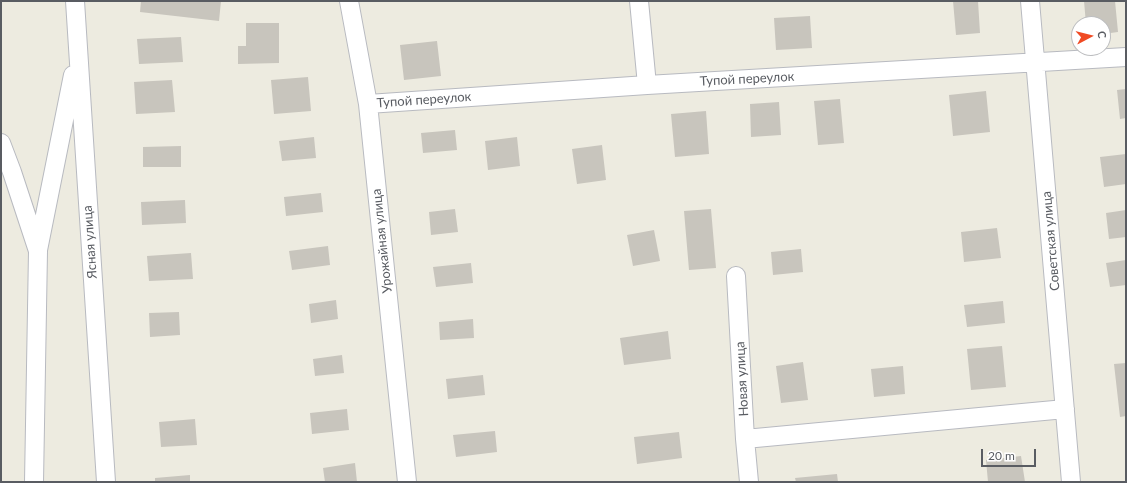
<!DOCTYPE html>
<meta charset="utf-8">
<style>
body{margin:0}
#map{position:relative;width:1127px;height:483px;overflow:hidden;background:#edebe0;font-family:Lato,sans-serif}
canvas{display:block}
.frame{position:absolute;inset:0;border:2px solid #595c62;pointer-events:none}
.north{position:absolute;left:1071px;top:16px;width:40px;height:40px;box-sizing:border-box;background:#fff;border:1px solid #bdbec0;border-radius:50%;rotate:83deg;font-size:11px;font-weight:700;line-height:16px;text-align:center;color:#595c62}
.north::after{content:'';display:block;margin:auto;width:14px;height:18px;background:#f04a23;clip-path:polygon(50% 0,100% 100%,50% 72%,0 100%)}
.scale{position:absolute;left:981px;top:449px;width:55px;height:18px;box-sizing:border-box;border:2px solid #595c62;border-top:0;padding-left:5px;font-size:12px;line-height:14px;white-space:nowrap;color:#595c62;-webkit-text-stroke:3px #fff;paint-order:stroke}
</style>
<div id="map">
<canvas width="1127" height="483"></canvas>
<div class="frame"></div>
<div class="north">С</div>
<div class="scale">20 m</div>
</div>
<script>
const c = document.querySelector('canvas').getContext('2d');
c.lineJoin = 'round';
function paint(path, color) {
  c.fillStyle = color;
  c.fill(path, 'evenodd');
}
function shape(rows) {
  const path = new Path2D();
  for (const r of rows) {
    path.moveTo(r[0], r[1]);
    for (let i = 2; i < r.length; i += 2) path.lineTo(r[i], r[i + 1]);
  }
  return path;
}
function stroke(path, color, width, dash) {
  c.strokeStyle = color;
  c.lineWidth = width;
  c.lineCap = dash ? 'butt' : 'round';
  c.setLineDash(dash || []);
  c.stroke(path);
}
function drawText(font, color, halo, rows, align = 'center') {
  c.font = font + ' Lato,sans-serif';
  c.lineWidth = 4;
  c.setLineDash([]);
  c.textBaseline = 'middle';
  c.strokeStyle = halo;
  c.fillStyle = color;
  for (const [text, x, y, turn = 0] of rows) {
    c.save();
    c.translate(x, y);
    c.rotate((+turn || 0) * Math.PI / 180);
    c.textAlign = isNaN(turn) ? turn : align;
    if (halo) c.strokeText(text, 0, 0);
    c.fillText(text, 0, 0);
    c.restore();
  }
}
const building = shape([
 [141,1,221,1,219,21,140,12],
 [953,1,978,1,980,33,956,35],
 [1084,1,1115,1,1118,32,1103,34,1103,24,1086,24],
 [810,16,812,48,776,50,774,18],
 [246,23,279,23,279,63,238,64,238,46,246,46],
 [181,37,183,62,139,64,137,39],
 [437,41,441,76,404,80,400,45],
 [308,77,311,111,274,114,271,80],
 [172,80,175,112,136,114,134,82],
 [1126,89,1126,118,1120,119,1117,90],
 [986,91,990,132,953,136,949,95],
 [840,99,844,143,818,145,814,101],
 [779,102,781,135,751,137,750,104],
 [706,111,709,154,675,157,671,114],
 [455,130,457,150,423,153,421,133],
 [314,137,316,158,282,161,279,141],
 [517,137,520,166,488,170,485,141],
 [602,145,606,180,577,184,572,149],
 [181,146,181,167,143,167,143,147],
 [1126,154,1126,184,1104,187,1100,157],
 [321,193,323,212,286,216,284,197],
 [185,200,186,223,142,225,141,202],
 [455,209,458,232,431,235,429,212],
 [711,209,716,268,689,270,684,211],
 [1126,210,1126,237,1109,239,1106,213],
 [997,228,1001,258,964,262,961,232],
 [654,230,660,261,633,266,627,235],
 [328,246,330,265,292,270,289,251],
 [801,249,803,272,773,275,771,252],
 [191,253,193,279,149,281,147,256],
 [1126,260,1126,285,1110,287,1106,263],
 [471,263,473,283,436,287,433,267],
 [336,300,338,319,311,323,309,304],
 [1003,301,1005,323,967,327,964,305],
 [179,312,180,335,150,337,149,313],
 [473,319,474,338,440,340,439,322],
 [668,331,671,359,624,365,620,338],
 [1002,346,1006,387,971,390,967,349],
 [342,355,344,373,315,376,313,359],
 [803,362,808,400,781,403,776,366],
 [1126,363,1126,416,1120,417,1114,364],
 [903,366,905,394,874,397,871,369],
 [483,375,485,395,448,399,446,379],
 [347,409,349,430,312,434,310,413],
 [195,419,197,445,161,447,159,422],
 [495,431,497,452,456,457,453,435],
 [679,432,682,458,637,464,634,437],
 [1021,456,1025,482,988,482,986,460],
 [355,463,357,482,325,482,323,468],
 [837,474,838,482,796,482,795,478],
 [190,475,190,482,155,482,155,478]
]);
const minor = shape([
 [75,1,106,482],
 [349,1,368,104,407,482],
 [639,1,647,85],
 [1030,1,1071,482],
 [368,104,647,85,1126,57],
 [1,143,12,172,38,251,34,482],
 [38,250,73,75],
 [736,276,745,439,749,482],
 [745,439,1065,409]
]);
const streetNames = [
 ["Тупой переулок",747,79,-3],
 ["Тупой переулок",424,100,-4],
 ["Урожайная улица",382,241,-96],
 ["Советская улица",1051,241,-95],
 ["Ясная улица",90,242,-94],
 ["Новая улица",742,379,-93]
];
paint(building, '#c8c5bd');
stroke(minor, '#b8bac0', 20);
stroke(minor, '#fff', 18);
drawText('13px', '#595c62', '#fff', streetNames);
</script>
